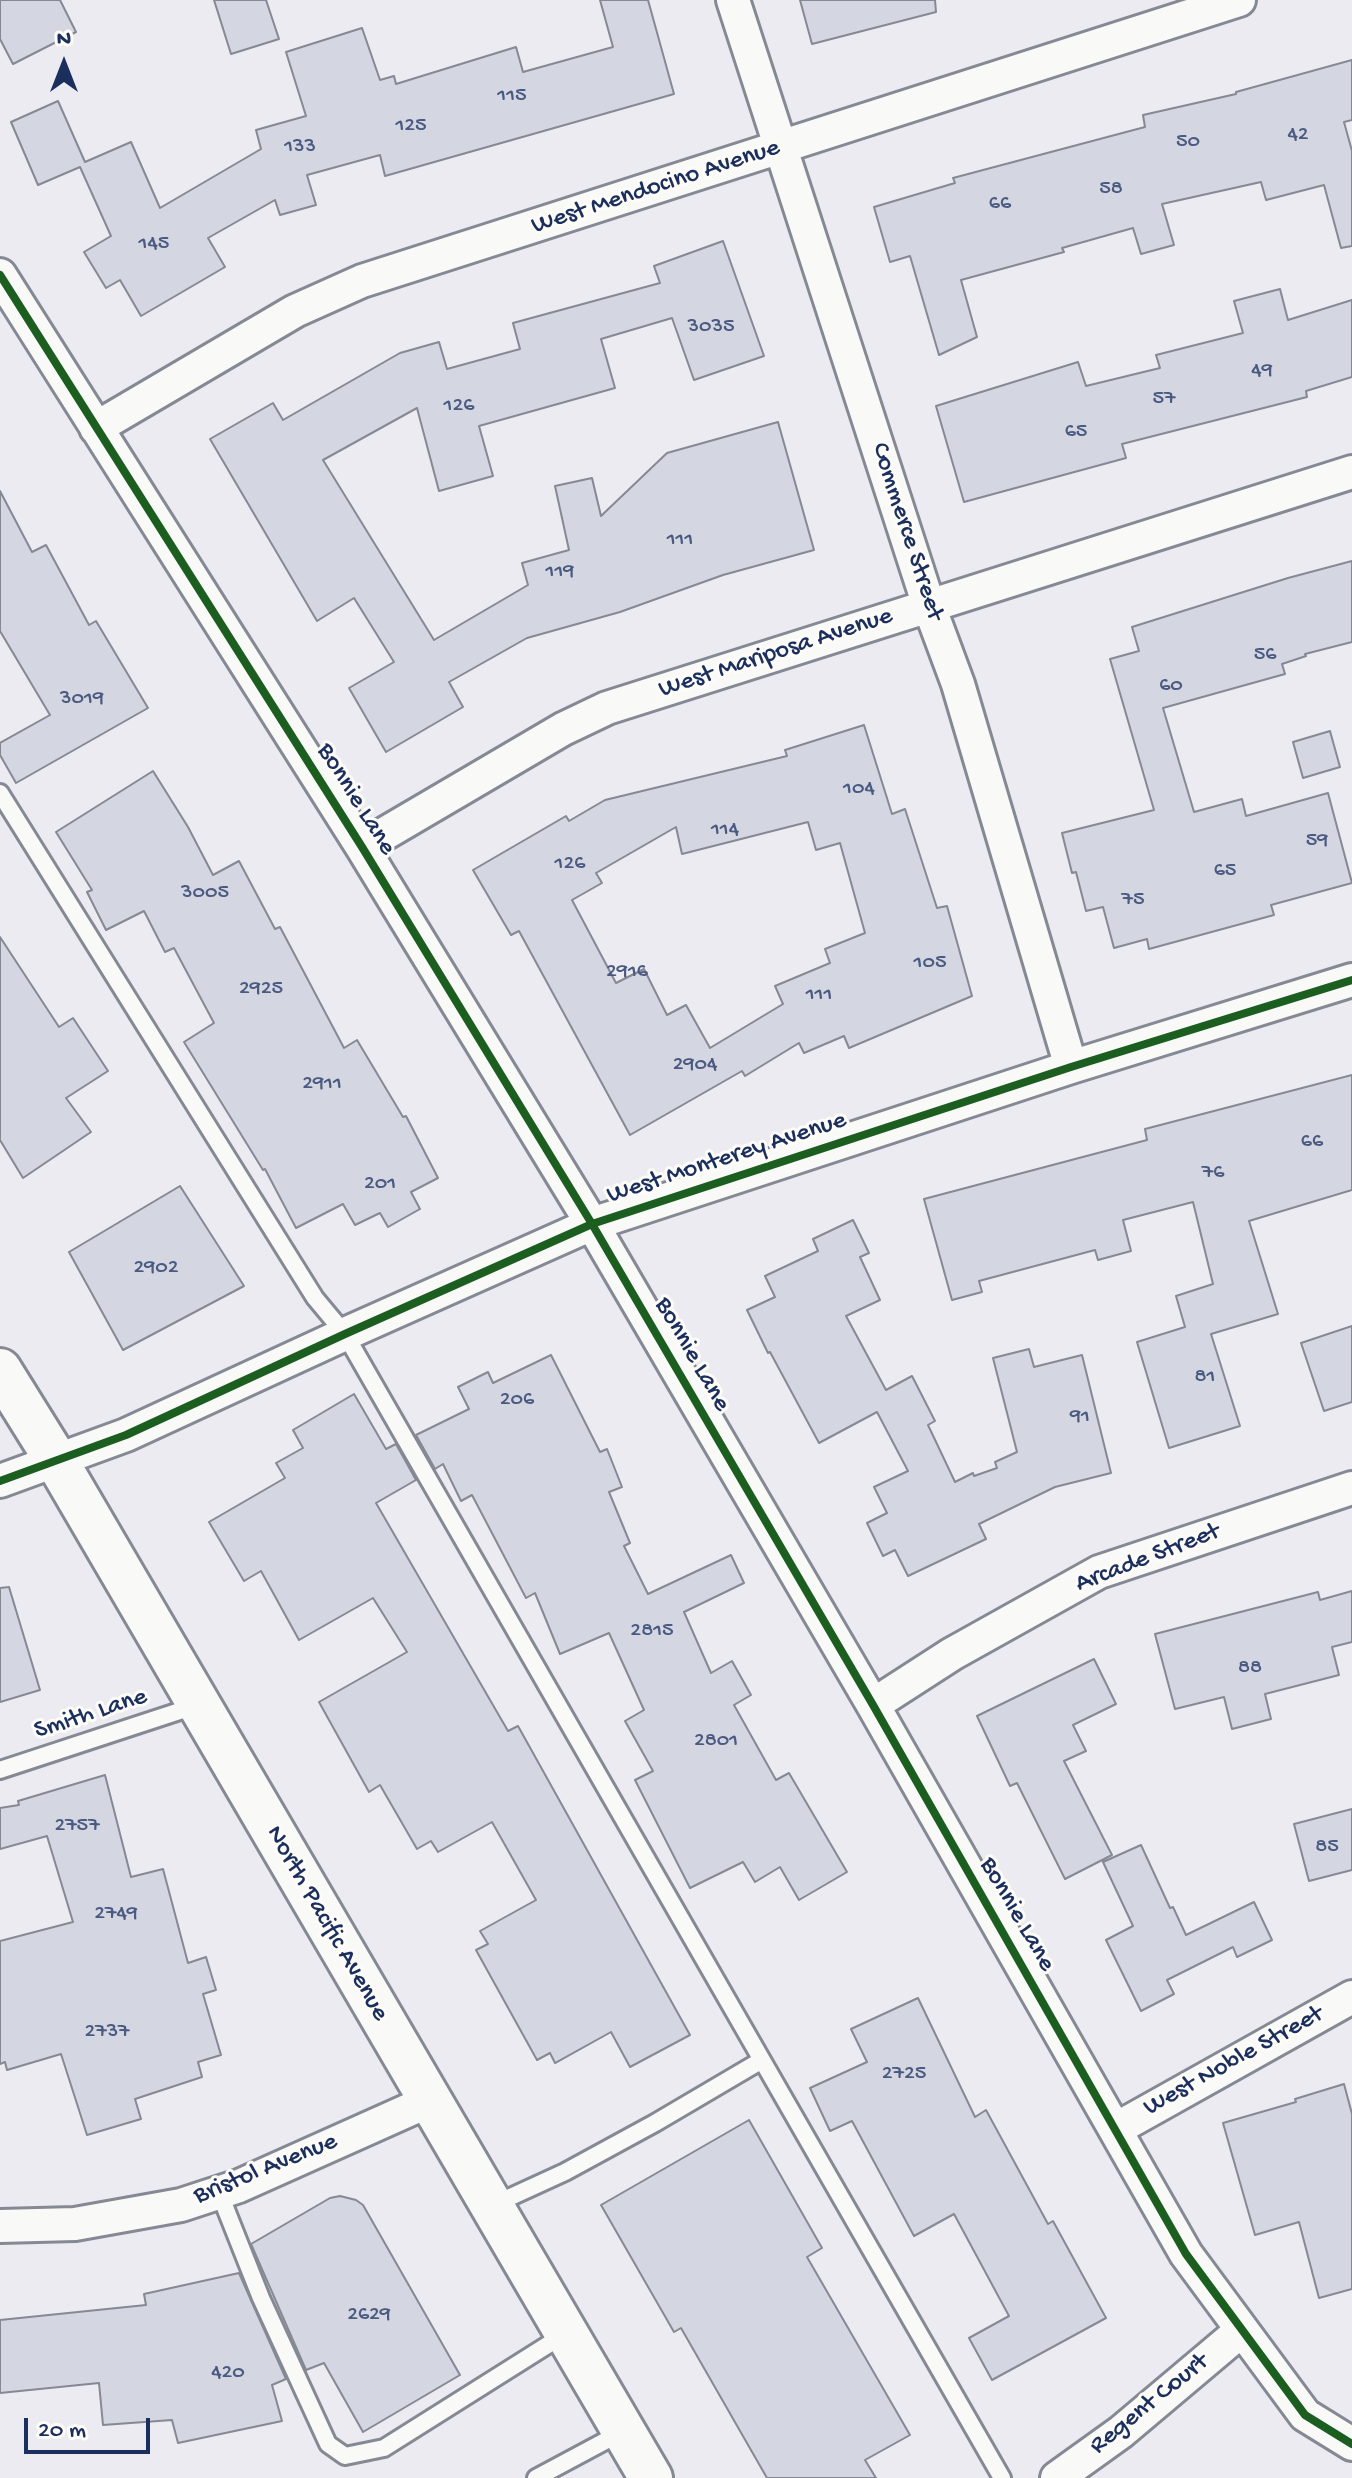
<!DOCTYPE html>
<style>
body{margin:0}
#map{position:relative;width:1352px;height:2478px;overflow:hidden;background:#ebebf1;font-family:"Gochi Hand",sans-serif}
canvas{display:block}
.north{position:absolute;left:24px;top:24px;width:80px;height:80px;-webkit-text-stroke:6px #fdfcf7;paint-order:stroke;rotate:0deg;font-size:22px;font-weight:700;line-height:32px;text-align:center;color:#1b2f5e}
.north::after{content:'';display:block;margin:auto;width:28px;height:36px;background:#1b2f5e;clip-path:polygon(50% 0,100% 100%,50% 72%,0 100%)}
.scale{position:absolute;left:24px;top:2418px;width:126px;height:36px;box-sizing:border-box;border:4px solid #1b2f5e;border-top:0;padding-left:10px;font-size:24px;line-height:28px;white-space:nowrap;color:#1b2f5e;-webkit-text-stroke:6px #fdfcf7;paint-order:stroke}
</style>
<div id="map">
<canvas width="1352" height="2478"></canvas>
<div class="north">N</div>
<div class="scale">20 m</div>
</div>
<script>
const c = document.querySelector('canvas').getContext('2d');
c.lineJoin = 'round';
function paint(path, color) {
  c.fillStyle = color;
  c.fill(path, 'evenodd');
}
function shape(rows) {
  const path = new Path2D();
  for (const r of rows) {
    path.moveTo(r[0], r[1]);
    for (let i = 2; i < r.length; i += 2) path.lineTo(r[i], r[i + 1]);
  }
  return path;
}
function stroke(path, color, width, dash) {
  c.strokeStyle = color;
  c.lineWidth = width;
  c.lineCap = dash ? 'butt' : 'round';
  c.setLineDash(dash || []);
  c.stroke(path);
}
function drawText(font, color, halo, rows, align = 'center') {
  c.font = font + ' "Gochi Hand",sans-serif';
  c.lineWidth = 6;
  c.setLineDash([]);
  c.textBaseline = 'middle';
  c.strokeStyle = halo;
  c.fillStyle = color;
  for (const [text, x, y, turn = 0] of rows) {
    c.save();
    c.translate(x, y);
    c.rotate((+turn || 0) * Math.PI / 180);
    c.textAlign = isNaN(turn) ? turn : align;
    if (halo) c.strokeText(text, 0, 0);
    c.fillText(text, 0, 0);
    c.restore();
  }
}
const building = shape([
 [0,0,60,0,76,32,13,64,0,39,0,0],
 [214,0,266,0,279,39,231,54,214,0],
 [600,0,648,0,674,94,385,176,380,155,307,175,316,205,280,215,275,200,208,238,225,267,141,316,120,280,106,288,84,252,111,236,80,167,38,185,11,122,58,101,85,162,131,142,160,208,261,149,256,130,306,116,286,52,362,28,380,80,394,76,396,84,516,47,523,72,613,47,600,0],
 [800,0,935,0,936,12,812,44,800,0],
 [1352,60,1352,120,1344,122,1352,151,1352,246,1341,248,1324,185,1266,200,1261,182,1162,204,1174,245,1141,254,1133,228,1062,248,1064,252,961,280,977,337,939,355,910,256,890,262,874,207,955,183,953,178,1145,127,1143,115,1236,94,1236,92,1352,60],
 [723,241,764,356,694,380,672,318,601,339,615,388,479,426,493,476,439,491,417,408,323,460,434,640,528,585,522,563,569,550,555,486,592,478,601,516,667,453,778,422,814,550,723,575,620,612,527,638,449,682,463,707,386,752,349,688,394,662,354,598,317,621,210,439,273,403,283,420,400,353,439,342,447,369,520,349,513,323,660,283,654,266,723,241],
 [1280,289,1288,320,1352,300,1352,377,1306,391,1307,397,1122,444,1126,458,964,502,936,406,1078,362,1086,386,1160,368,1156,355,1243,333,1234,301,1280,289],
 [0,491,32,552,46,545,89,625,96,621,148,708,16,783,0,755,0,743,50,715,0,631,0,491],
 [1352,561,1352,642,1305,654,1306,656,1282,664,1285,674,1163,708,1194,812,1242,799,1246,816,1328,793,1352,883,1271,905,1274,915,1149,949,1147,939,1114,948,1103,907,1086,911,1076,872,1072,873,1062,833,1154,810,1110,659,1139,651,1132,627,1288,578,1352,561],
 [864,725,892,814,905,809,937,908,947,906,972,996,849,1048,844,1036,804,1053,799,1043,745,1076,742,1071,630,1135,519,931,511,935,473,870,566,816,569,821,605,800,787,756,785,750,864,725],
 [808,822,816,850,840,843,865,933,825,949,830,963,775,986,783,1004,710,1048,686,1005,667,1015,644,969,616,983,572,900,602,883,596,873,676,827,682,854,808,822],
 [1330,731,1340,767,1303,778,1293,742,1330,731],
 [153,771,188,827,213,875,239,861,275,929,280,927,344,1048,357,1040,403,1117,406,1116,438,1178,411,1192,420,1209,388,1227,380,1213,355,1225,343,1204,296,1228,265,1169,263,1170,184,1042,214,1023,174,948,165,952,144,911,106,930,87,892,92,890,56,832,153,771],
 [0,937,59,1027,73,1018,108,1071,66,1098,91,1132,23,1178,0,1140,0,937],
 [1352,1075,1352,1190,1249,1221,1278,1314,1211,1334,1240,1426,1169,1448,1137,1342,1185,1327,1176,1296,1213,1284,1193,1202,1123,1220,1131,1251,1098,1260,1095,1250,979,1281,982,1292,952,1300,924,1199,1147,1140,1145,1129,1352,1075],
 [180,1186,244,1286,123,1350,69,1252,180,1186],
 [853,1220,869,1253,860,1257,880,1300,846,1316,886,1390,912,1376,935,1421,928,1425,955,1482,973,1473,974,1476,997,1468,995,1462,1017,1452,993,1358,1029,1349,1034,1367,1082,1355,1111,1473,1055,1487,979,1524,986,1539,908,1576,895,1550,883,1556,867,1523,887,1513,874,1487,908,1471,877,1412,819,1443,770,1352,768,1353,747,1310,775,1297,765,1276,818,1251,813,1239,853,1220],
 [1352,1326,1352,1402,1324,1411,1301,1343,1352,1326],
 [551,1355,600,1452,607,1449,622,1487,609,1492,630,1543,624,1546,648,1594,731,1555,744,1583,684,1612,711,1673,732,1661,751,1695,734,1705,776,1780,789,1773,847,1872,799,1900,780,1867,755,1882,743,1862,690,1888,635,1780,653,1771,625,1721,644,1710,609,1633,560,1654,535,1593,526,1598,472,1495,461,1501,443,1464,435,1469,416,1435,469,1409,458,1387,488,1372,493,1383,551,1355],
 [354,1394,386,1449,396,1444,416,1480,376,1503,508,1731,518,1726,690,2035,630,2067,611,2032,555,2063,550,2053,537,2060,476,1950,488,1944,480,1931,536,1900,492,1822,438,1852,431,1841,417,1849,380,1785,369,1792,319,1702,407,1652,373,1598,299,1640,261,1571,244,1581,209,1522,285,1478,276,1463,303,1448,293,1430,354,1394],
 [9,1587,40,1690,0,1702,0,1588,9,1587],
 [1352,1591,1352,1642,1332,1647,1339,1675,1265,1694,1271,1719,1232,1729,1224,1697,1175,1709,1155,1634,1318,1592,1320,1600,1352,1591],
 [1094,1659,1116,1704,1073,1725,1086,1751,1064,1761,1112,1855,1065,1879,1017,1783,1010,1786,977,1716,1094,1659],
 [105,1775,131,1877,163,1869,188,1963,206,1957,216,1990,203,1994,221,2055,198,2062,202,2077,135,2099,141,2119,87,2135,61,2054,7,2070,5,2062,0,2064,0,1941,73,1922,47,1836,0,1849,0,1808,19,1805,18,1801,105,1775],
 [1352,1809,1352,1870,1309,1881,1294,1824,1352,1809],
 [1141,1845,1170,1908,1173,1907,1186,1935,1254,1902,1272,1940,1237,1957,1233,1947,1167,1980,1174,1994,1141,2011,1106,1940,1133,1926,1103,1862,1141,1845],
 [918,1998,975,2117,986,2110,1048,2224,1053,2221,1106,2318,992,2380,969,2338,1009,2316,954,2214,914,2236,852,2121,830,2131,810,2088,867,2062,851,2029,918,1998],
 [1344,2084,1352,2114,1352,2289,1319,2298,1299,2222,1255,2235,1223,2123,1296,2102,1295,2099,1344,2084],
 [749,2120,822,2248,807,2257,910,2435,865,2460,876,2478,767,2478,681,2328,674,2332,601,2205,749,2120],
 [340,2196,356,2200,363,2205,460,2375,363,2432,324,2363,306,2370,251,2244,330,2198,340,2196],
 [239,2273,286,2379,272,2385,282,2421,178,2443,172,2420,103,2425,99,2383,0,2393,0,2320,146,2305,144,2294,239,2273]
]);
const service = shape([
 [0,793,315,1298,345,1334,1002,2478],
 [0,1770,198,1705],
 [219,2192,261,2298,328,2444,345,2456,384,2448,565,2334],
 [493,2205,565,2172,655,2123,762,2060],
 [536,2478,622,2432]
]);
const minor = shape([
 [733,0,929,606,958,684,1071,1067],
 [0,275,362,847,592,1224,873,1705,1186,2254,1305,2415,1352,2444],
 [96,428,295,311,362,281,1239,0],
 [362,847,563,729,607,708,1352,472],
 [0,1481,126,1435,345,1334,592,1224,1071,1067,1352,980],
 [873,1705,952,1654,1099,1572,1352,1488],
 [1116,2129,1352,1997],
 [0,2226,75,2224,181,2205,239,2186,429,2101],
 [1057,2478,1121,2432,1242,2330]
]);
const tertiary = shape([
 [0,1370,56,1460,651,2478]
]);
const cycleway = shape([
 [0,275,362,847,592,1224,873,1705,1186,2254,1305,2415,1352,2444],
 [0,1481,126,1435,345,1334,592,1224,1071,1067,1352,980]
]);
const numberNames = [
 ["115",512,97],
 ["125",411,127],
 ["42",1298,136],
 ["50",1188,143],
 ["133",300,148],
 ["58",1111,190],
 ["66",1000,205],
 ["145",154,245],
 ["3035",711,328],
 ["49",1262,372],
 ["57",1164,400],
 ["126",459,407],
 ["65",1076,433],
 ["111",680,541],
 ["119",560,573],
 ["56",1265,656],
 ["60",1171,687],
 ["3019",82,700],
 ["104",859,790],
 ["114",725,831],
 ["59",1317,842],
 ["126",570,865],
 ["65",1225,872],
 ["3005",205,894],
 ["75",1133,901],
 ["105",930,964],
 ["2916",627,973],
 ["2925",261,990],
 ["111",819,996],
 ["2904",695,1066],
 ["2911",322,1085],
 ["66",1312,1143],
 ["76",1213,1174],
 ["201",380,1185],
 ["2902",156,1269],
 ["81",1205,1378],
 ["206",517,1401],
 ["91",1080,1418],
 ["2815",652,1632],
 ["88",1250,1669],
 ["2801",716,1742],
 ["2757",77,1827],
 ["85",1327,1848],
 ["2749",116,1915],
 ["2737",107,2033],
 ["2725",904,2075],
 ["2629",369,2316],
 ["420",228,2374]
];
const streetNames = [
 ["West Mendocino Avenue",656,188,-18],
 ["Commerce Street",906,532,72],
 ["West Mariposa Avenue",776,654,-18],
 ["Bonnie Lane",355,800,58],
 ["West Monterey Avenue",727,1159,-18],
 ["Bonnie Lane",691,1355,60],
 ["Arcade Street",1148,1559,-21],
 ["Smith Lane",91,1715,-18],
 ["Bonnie Lane",1016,1915,60],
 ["North Pacific Avenue",326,1924,60],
 ["West Noble Street",1234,2062,-29],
 ["Bristol Avenue",266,2170,-22],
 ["Regent Court",1150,2405,-39]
];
paint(building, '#d4d6e2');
stroke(building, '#858994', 2);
stroke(service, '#858994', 22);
stroke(minor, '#858994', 38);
stroke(tertiary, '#858994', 48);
stroke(service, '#f9f9f8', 16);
stroke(minor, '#f9f9f8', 32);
stroke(tertiary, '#f9f9f8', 42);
stroke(cycleway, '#1b5e20', 8);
drawText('22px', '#4a5a80', null, numberNames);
drawText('26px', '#1b2f5e', '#fdfcf7', streetNames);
</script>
